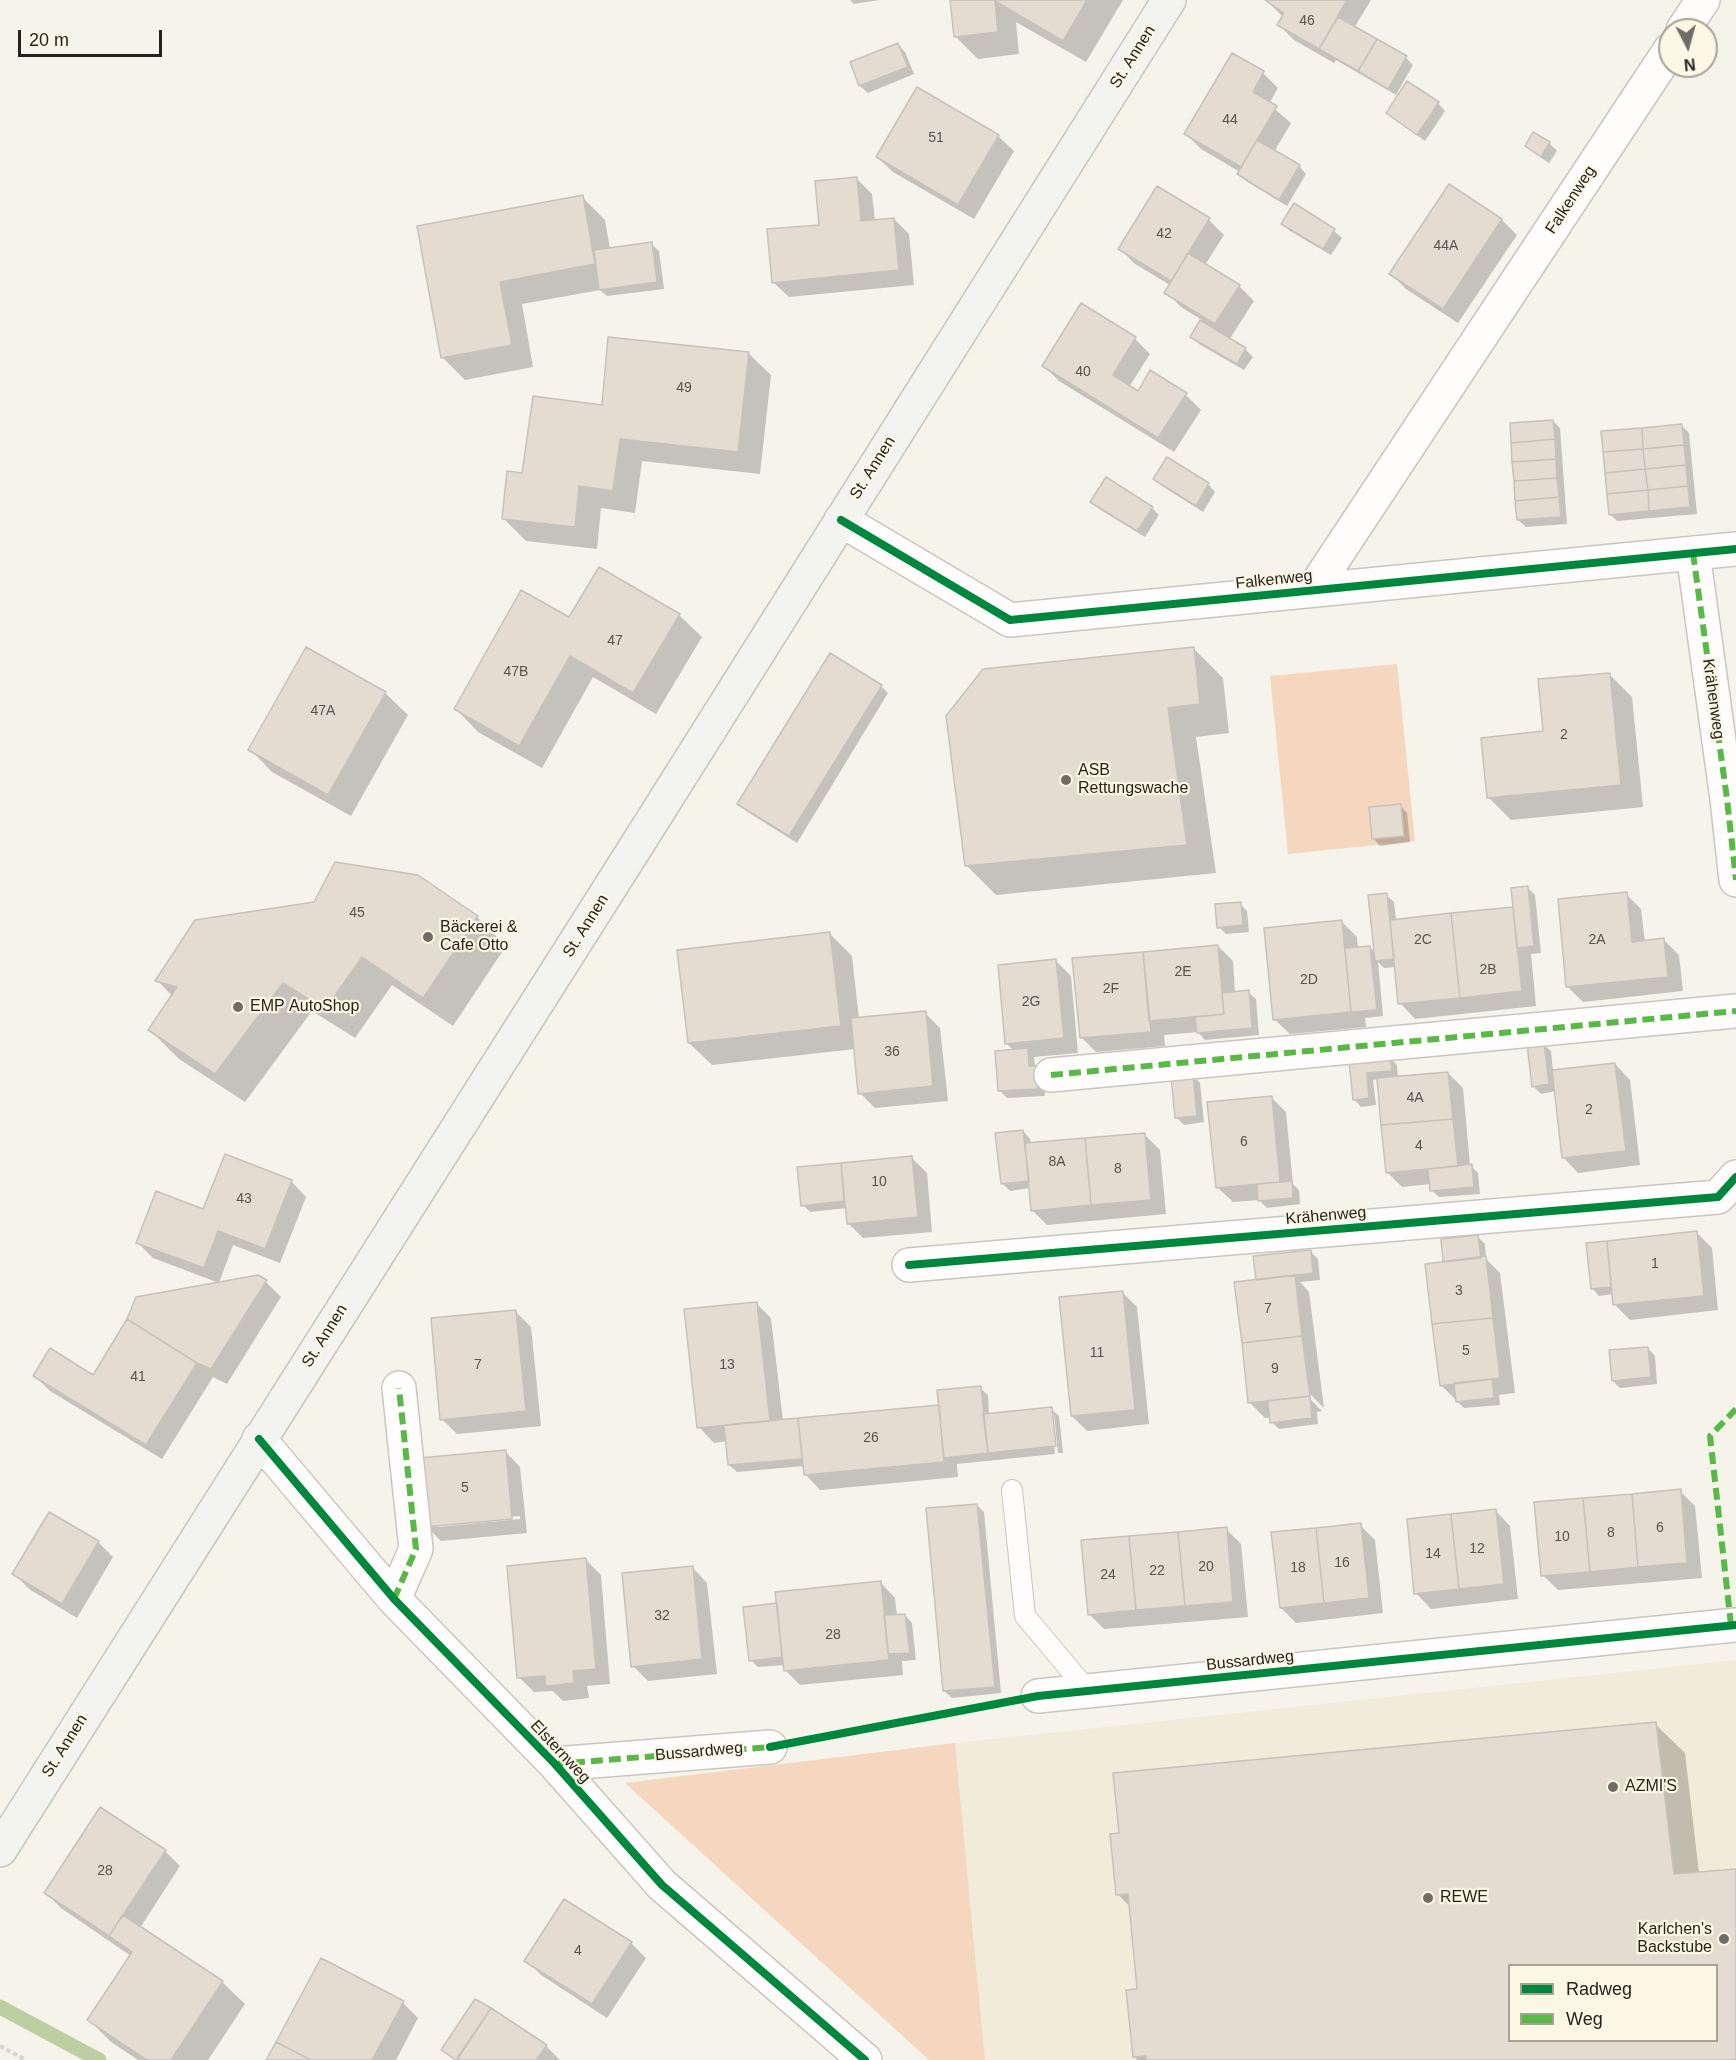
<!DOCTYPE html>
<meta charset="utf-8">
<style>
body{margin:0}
#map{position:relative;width:1736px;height:2060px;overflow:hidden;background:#f6f3ea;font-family:Arial,sans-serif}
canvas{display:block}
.legend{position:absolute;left:1508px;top:1964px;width:210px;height:78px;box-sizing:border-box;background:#fcf6e4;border:2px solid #a6a294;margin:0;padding:8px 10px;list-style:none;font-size:18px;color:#26231d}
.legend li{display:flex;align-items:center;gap:12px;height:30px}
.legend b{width:30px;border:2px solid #a6a294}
.north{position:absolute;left:1658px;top:18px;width:60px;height:60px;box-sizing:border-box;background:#fcf6e4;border:2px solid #a6a294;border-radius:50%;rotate:174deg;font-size:16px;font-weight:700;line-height:24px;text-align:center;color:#26231d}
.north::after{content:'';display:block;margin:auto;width:21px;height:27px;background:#6f6c65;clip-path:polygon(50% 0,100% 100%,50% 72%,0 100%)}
.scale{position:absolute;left:18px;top:30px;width:144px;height:27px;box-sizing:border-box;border:3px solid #26231d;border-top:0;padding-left:8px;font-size:18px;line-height:21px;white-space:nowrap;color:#26231d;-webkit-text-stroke:4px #fcf6e4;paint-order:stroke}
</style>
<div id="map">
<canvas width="1736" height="2060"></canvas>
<ul class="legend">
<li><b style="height:8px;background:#00873e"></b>Radweg</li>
<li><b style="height:8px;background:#58b947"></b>Weg</li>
</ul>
<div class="north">N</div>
<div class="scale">20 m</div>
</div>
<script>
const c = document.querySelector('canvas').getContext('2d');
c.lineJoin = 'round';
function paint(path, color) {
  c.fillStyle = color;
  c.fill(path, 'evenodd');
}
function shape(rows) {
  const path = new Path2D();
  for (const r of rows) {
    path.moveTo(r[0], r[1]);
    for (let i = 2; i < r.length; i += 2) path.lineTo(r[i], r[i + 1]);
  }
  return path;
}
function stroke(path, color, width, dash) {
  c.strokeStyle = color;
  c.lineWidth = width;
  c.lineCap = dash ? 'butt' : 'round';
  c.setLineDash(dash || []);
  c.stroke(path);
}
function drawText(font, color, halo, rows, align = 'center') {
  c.font = font + ' Arial,sans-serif';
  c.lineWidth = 4.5;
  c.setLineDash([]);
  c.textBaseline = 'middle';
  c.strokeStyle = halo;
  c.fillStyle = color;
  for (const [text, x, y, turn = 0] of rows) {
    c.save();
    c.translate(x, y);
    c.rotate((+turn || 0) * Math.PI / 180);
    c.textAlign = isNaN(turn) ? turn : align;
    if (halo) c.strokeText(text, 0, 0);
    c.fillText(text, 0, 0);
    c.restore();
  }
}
const built = shape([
 [1736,1660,1736,2060,985,2060,955,1743],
 [1510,1966,1716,1966,1716,2040,1510,2040]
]);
const green = shape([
 [1397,664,1415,841,1288,854,1270,676],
 [955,1743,985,2060,929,2060,625,1783]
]);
const shadow = shape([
 [850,0,879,0,854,4],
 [952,0,1123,0,1086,62,1016,22,1019,54,978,59,955,36],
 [1266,0,1371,0,1354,28,1406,58,1413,65,1396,95,1336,60,1334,63,1294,40,1279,25,1283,17],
 [898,45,905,52,914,74,868,93,860,86,852,63],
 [1233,55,1263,73,1278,88,1269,104,1291,123,1274,152,1299,166,1306,174,1287,206,1246,181,1238,174,1240,172,1201,149,1186,134],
 [1438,103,1445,111,1425,141,1387,113],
 [1533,134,1549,143,1557,151,1549,163,1534,153,1526,146],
 [998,136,1014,151,974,219,893,172,877,157],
 [857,179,872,194,875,221,894,219,909,234,914,285,789,297,773,282,821,226],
 [1449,186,1502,220,1517,235,1458,323,1406,289,1391,274],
 [582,197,605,220,610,249,651,244,659,251,664,289,607,296,600,290,522,304,533,367,465,380,442,357,418,227],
 [1294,205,1334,231,1342,238,1331,255,1290,231,1283,224],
 [1209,220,1224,235,1205,265,1239,286,1254,301,1229,340,1246,350,1253,357,1244,370,1199,344,1192,336,1202,320,1181,307,1166,292,1170,285,1135,264,1120,249],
 [1082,305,1135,339,1150,354,1129,387,1139,393,1186,395,1201,410,1174,452,1059,381,1044,366],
 [748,353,771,375,760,474,642,461,635,513,601,508,597,549,526,541,503,518,524,475,603,407],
 [1553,421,1560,428,1567,524,1526,527,1518,520],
 [1681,425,1689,433,1697,514,1617,521,1610,514],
 [1155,479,1208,484,1215,492,1203,512,1162,486],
 [1092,502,1152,508,1159,515,1145,537,1099,509],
 [679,615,702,637,656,714,593,677,542,768,478,732,456,709,570,619],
 [1194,649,1223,678,1229,733,1196,737,1216,873,996,895,967,866],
 [1609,674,1632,697,1643,807,1511,820,1488,797,1545,733],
 [881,686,888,693,797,843,746,811,739,804],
 [385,693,408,715,351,816,272,772,250,749],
 [1400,805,1407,813,1410,842,1380,846,1373,838],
 [418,876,477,917,506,946,453,1026,392,985,355,1038,312,1011,245,1102,179,1059,150,1030,172,996,157,980,315,903],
 [1528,888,1535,895,1541,953,1531,954,1536,1006,1415,1019,1400,1003,1396,967,1384,968,1378,962,1383,1016,1365,1018,1366,1027,1290,1034,1274,1019,1342,922,1357,937,1358,949,1370,947,1376,954,1386,895,1394,902,1396,921,1512,908],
 [1626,894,1641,909,1645,942,1664,940,1679,955,1683,991,1583,1002,1568,987],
 [1240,904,1247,911,1249,932,1226,934,1219,927],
 [830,934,852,956,859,1019,925,1013,940,1028,948,1101,875,1108,860,1093,855,1049,712,1065,689,1043],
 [1218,946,1233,961,1235,993,1248,992,1256,999,1259,1035,1205,1040,1198,1032,1164,1035,1165,1046,1096,1052,1081,1037],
 [1056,961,1071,976,1078,1053,1034,1057,1035,1066,1043,1074,1045,1096,1007,1098,1000,1091,1014,1051,1006,1043],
 [1543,1044,1551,1051,1553,1071,1615,1064,1630,1080,1640,1165,1578,1173,1563,1157,1556,1091,1541,1094,1533,1086],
 [1390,1058,1397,1065,1398,1078,1448,1073,1463,1088,1470,1165,1478,1173,1480,1194,1439,1197,1431,1190,1431,1184,1402,1187,1387,1172,1378,1079,1373,1080,1376,1105,1361,1107,1354,1099,1351,1062],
 [1193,1076,1200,1083,1204,1122,1184,1125,1176,1117],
 [1271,1097,1286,1112,1293,1184,1299,1190,1300,1204,1267,1208,1259,1200,1233,1202,1217,1187],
 [1023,1131,1030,1139,1031,1144,1145,1135,1160,1150,1166,1214,1047,1225,1032,1210,1030,1188,1010,1191,1002,1183],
 [912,1158,927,1173,932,1232,863,1238,848,1223,847,1208,810,1212,803,1205,799,1169],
 [291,1181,306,1197,280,1263,233,1245,219,1283,153,1258,138,1243,204,1211],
 [1697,1233,1712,1248,1718,1310,1630,1320,1615,1305,1614,1294,1599,1296,1592,1288,1588,1244],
 [1478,1237,1485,1244,1486,1259,1500,1273,1515,1393,1499,1395,1500,1405,1464,1408,1441,1385,1444,1263],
 [1310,1251,1318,1259,1320,1280,1300,1282,1309,1292,1324,1408,1308,1392,1308,1397,1322,1411,1317,1412,1318,1424,1279,1429,1272,1422,1271,1417,1265,1418,1250,1403,1257,1281],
 [266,1282,281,1297,227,1384,213,1377,162,1459,50,1391,35,1376,93,1377],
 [1122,1292,1137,1307,1149,1424,1087,1431,1072,1416],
 [756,1303,771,1318,783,1421,940,1407,980,1388,988,1395,989,1415,1051,1409,1059,1416,1063,1453,1058,1453,1054,1414,1051,1414,1055,1454,957,1464,958,1477,820,1490,805,1474,804,1466,737,1472,729,1465,727,1441,714,1443,699,1427],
 [516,1312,531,1327,541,1426,457,1434,442,1419],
 [1648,1348,1655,1356,1657,1384,1620,1388,1613,1381],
 [505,1451,520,1467,527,1533,441,1541,426,1526],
 [520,1516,520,1519,438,1527,438,1524],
 [1680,1491,1695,1506,1702,1578,1558,1590,1543,1575],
 [977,1505,984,1512,1001,1693,952,1698,944,1691],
 [1495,1510,1510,1526,1518,1599,1431,1609,1416,1593],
 [50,1514,98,1542,113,1557,77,1618,29,1589,14,1573],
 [1360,1525,1375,1540,1383,1613,1296,1623,1281,1608],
 [1226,1529,1241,1544,1248,1617,1104,1629,1089,1614],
 [586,1560,601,1575,610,1684,587,1686,589,1698,563,1701,553,1691,534,1692,519,1677],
 [692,1567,707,1583,717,1674,648,1681,633,1666],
 [880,1582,895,1598,897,1616,905,1615,912,1623,916,1660,902,1661,903,1675,800,1685,785,1670,785,1665,758,1667,751,1660,778,1604],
 [1655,1724,1685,1753,1699,1873,1736,1870,1736,2060,1138,2060,1134,2057,1139,1990,1131,1908,1118,1894],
 [1510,1966,1716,1966,1716,2040,1510,2040],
 [165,1851,180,1866,140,1928,222,1982,245,2004,208,2060,138,2060,111,2042,89,2020,131,1956,61,1908,46,1893],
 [631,1943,646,1958,607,2018,541,1975,526,1960],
 [476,2001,546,2046,560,2060,455,2060,450,2057,443,2050],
 [403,2003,418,2018,396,2060,268,2060]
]);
const stream = shape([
 [0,2007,99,2060]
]);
const building = shape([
 [950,0,1087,0,1063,41,995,1,998,32,954,37,950,0],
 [1265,0,1347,0,1319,49,1277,25,1284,13,1265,0],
 [1338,17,1377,39,1358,71,1319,49,1338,17],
 [1377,39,1407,56,1388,89,1358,71,1377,39],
 [898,43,908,67,859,86,850,62,898,43],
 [1232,53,1264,71,1253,92,1277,106,1241,167,1184,134,1232,53],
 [1407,81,1439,102,1417,135,1386,113,1407,81],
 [917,87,999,135,958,205,876,157,917,87],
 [1533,132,1550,142,1541,157,1525,146,1533,132],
 [1257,140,1300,165,1279,200,1237,174,1257,140],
 [857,177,861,221,894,218,899,270,772,283,767,229,819,225,815,181,857,177],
 [1449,184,1502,219,1443,309,1389,274,1449,184],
 [1157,186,1210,218,1171,281,1118,249,1157,186],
 [583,195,595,264,500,282,512,345,441,358,417,226,583,195],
 [1294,203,1335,229,1323,249,1281,224,1294,203],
 [652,242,657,282,599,290,594,250,652,242],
 [1188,253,1240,285,1215,324,1164,293,1188,253],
 [1081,303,1136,337,1113,375,1138,391,1150,370,1187,393,1158,438,1042,366,1081,303],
 [1200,320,1246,348,1237,364,1190,337,1200,320],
 [608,337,749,352,738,452,620,439,613,491,579,486,575,527,502,519,507,471,522,473,533,396,602,405,608,337],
 [1553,420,1555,439,1511,443,1510,423,1553,420],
 [1682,424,1684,445,1643,449,1642,428,1682,424],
 [1642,428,1643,449,1603,452,1601,431,1642,428],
 [1555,439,1556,459,1512,462,1511,443,1555,439],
 [1684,445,1686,465,1645,469,1643,449,1684,445],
 [1643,449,1645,469,1605,473,1603,452,1643,449],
 [1167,457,1209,483,1196,506,1153,479,1167,457],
 [1556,459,1557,478,1514,481,1512,462,1556,459],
 [1686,465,1688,486,1648,490,1645,469,1686,465],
 [1645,469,1648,490,1607,494,1605,473,1645,469],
 [1106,477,1153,507,1137,531,1090,502,1106,477],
 [1557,478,1559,497,1515,501,1514,481,1557,478],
 [1688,486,1690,507,1649,511,1648,490,1688,486],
 [1648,490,1649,511,1609,515,1607,494,1648,490],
 [1559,497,1561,517,1517,520,1515,501,1559,497],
 [599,567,680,614,633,693,570,656,519,746,454,709,521,590,569,617,599,567],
 [306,647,386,692,328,795,248,750,306,647],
 [1194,647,1200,704,1168,708,1187,845,965,866,946,716,983,669,1194,647],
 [830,653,882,685,789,836,737,804,830,653],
 [1610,673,1621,785,1487,798,1481,738,1543,731,1538,679,1610,673],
 [1401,804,1404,836,1372,839,1369,807,1401,804],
 [335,862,418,875,478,916,423,998,362,957,325,1010,283,983,215,1074,148,1030,177,987,155,981,195,920,314,902,335,862],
 [1528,886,1534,946,1517,948,1511,888,1528,886],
 [1627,892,1632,942,1664,938,1668,977,1566,987,1558,899,1627,892],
 [1387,893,1394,959,1375,961,1368,895,1387,893],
 [1241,902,1243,925,1217,928,1215,904,1241,902],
 [1513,907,1522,991,1460,998,1451,913,1513,907],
 [1451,913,1460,998,1398,1004,1390,920,1451,913],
 [1342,920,1351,1012,1273,1020,1264,928,1342,920],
 [830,932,841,1026,688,1043,677,950,830,932],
 [1218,945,1224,1014,1149,1021,1143,952,1218,945],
 [1370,946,1377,1010,1351,1012,1345,948,1370,946],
 [1143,952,1151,1032,1080,1038,1072,958,1143,952],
 [1056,959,1064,1038,1005,1044,998,965,1056,959],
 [1249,990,1252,1028,1197,1033,1195,1017,1224,1014,1222,993,1249,990],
 [926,1011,933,1086,858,1094,851,1018,926,1011],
 [1544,1042,1549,1084,1532,1087,1527,1044,1544,1042],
 [1028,1048,1029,1066,1036,1066,1038,1089,998,1091,995,1051,1028,1048],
 [1390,1057,1392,1071,1367,1073,1369,1098,1353,1100,1349,1061,1390,1057],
 [1615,1063,1626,1151,1562,1158,1552,1070,1615,1063],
 [1448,1072,1453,1119,1381,1125,1377,1078,1448,1072],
 [1193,1074,1197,1116,1175,1118,1171,1076,1193,1074],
 [1272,1096,1280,1182,1216,1188,1207,1102,1272,1096],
 [1453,1119,1458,1166,1386,1173,1381,1125,1453,1119],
 [1023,1130,1029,1181,1001,1184,995,1133,1023,1130],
 [1145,1133,1151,1200,1091,1205,1085,1138,1145,1133],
 [1085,1138,1091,1205,1031,1211,1025,1143,1085,1138],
 [225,1154,292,1180,265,1249,218,1231,204,1268,136,1243,156,1191,203,1209,225,1154],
 [912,1156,918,1217,847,1224,841,1163,912,1156],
 [841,1163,844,1201,801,1206,797,1167,841,1163],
 [1472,1164,1474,1187,1430,1191,1428,1169,1472,1164],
 [1292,1181,1293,1198,1258,1201,1257,1184,1292,1181],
 [1697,1231,1704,1296,1613,1305,1607,1241,1697,1231],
 [1478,1235,1481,1258,1443,1262,1441,1239,1478,1235],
 [1607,1241,1611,1287,1591,1289,1586,1243,1607,1241],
 [1311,1250,1313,1273,1256,1280,1253,1256,1311,1250],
 [1486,1256,1493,1318,1432,1324,1425,1264,1486,1256],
 [258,1275,267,1280,211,1369,197,1363,127,1319,136,1297,258,1275],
 [1295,1275,1302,1336,1242,1343,1234,1282,1295,1275],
 [1123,1291,1135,1410,1071,1416,1059,1297,1123,1291],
 [757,1302,770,1421,697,1428,684,1309,757,1302],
 [516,1310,526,1411,440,1420,431,1318,516,1310],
 [1493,1318,1500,1378,1440,1386,1432,1324,1493,1318],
 [127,1319,197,1363,146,1445,33,1376,50,1348,93,1375,127,1319],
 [1302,1336,1310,1396,1248,1403,1242,1343,1302,1336],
 [1648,1347,1651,1377,1612,1381,1609,1350,1648,1347],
 [1492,1379,1494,1398,1456,1402,1454,1383,1492,1379],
 [981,1386,988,1453,944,1458,937,1390,981,1386],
 [1310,1396,1312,1418,1270,1423,1268,1401,1310,1396],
 [939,1405,944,1462,804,1475,798,1418,939,1405],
 [1052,1407,1056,1446,988,1453,983,1414,1052,1407],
 [798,1418,802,1459,728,1465,724,1425,798,1418],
 [506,1450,512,1519,425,1527,419,1458,506,1450],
 [1681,1489,1687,1563,1638,1567,1632,1494,1681,1489],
 [1632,1494,1638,1567,1590,1572,1583,1498,1632,1494],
 [1583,1498,1590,1572,1541,1576,1534,1502,1583,1498],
 [977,1504,995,1687,943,1691,926,1508,977,1504],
 [1496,1509,1504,1584,1459,1589,1451,1514,1496,1509],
 [49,1512,99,1541,62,1604,12,1574,49,1512],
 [1451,1514,1459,1589,1414,1594,1407,1519,1451,1514],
 [1361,1523,1369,1598,1324,1603,1316,1528,1361,1523],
 [1227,1527,1233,1602,1185,1606,1178,1532,1227,1527],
 [1316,1528,1324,1603,1280,1608,1271,1532,1316,1528],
 [1178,1532,1185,1606,1136,1610,1129,1536,1178,1532],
 [1129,1536,1136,1610,1088,1615,1081,1540,1129,1536],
 [586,1558,596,1669,573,1671,574,1683,546,1686,545,1676,517,1678,507,1566,586,1558],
 [693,1566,702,1659,631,1667,622,1573,693,1566],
 [881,1581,889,1660,784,1671,775,1592,881,1581],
 [777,1603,782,1657,749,1661,743,1607,777,1603],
 [905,1614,910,1653,888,1654,884,1615,905,1614],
 [1656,1722,1674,1874,1736,1869,1736,2060,1146,2060,1146,2056,1133,2057,1126,1990,1137,1989,1128,1894,1116,1895,1110,1834,1119,1833,1113,1773,1656,1722],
 [1510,1966,1716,1966,1716,2040,1510,2040,1510,1966],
 [100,1807,166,1850,109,1936,44,1893,100,1807],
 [564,1899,632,1942,592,2004,524,1961,564,1899],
 [123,1915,223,1981,171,2060,147,2060,87,2020,132,1952,109,1936,123,1915],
 [321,1958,404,2001,372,2060,311,2060,276,2042,321,1958],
 [475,1999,491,2008,456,2060,441,2050,475,1999],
 [491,2008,547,2045,536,2060,457,2060,491,2008],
 [276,2042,311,2060,266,2060,276,2042]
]);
const path = shape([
 [0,2046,26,2060]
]);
const lane = shape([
 [1012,1490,1025,1616,1088,1691]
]);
const street = shape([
 [1683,30,1703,0],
 [841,520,1010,620,1736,549],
 [1693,553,1727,799,1736,880],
 [1313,590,1670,50],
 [1051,1075,1736,1011],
 [909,1265,1718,1197,1736,1177],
 [259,1439,394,1599,555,1764,662,1885,865,2060],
 [394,1599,416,1549,399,1388],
 [1038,1696,1736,1625],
 [555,1764,770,1747]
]);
const secondary = shape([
 [0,1850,637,845,1169,0]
]);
const quiet = shape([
 [1693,553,1727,799,1736,880],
 [1051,1075,1736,1011],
 [394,1599,416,1549,399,1388],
 [1731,1625,1710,1436,1736,1409],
 [555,1764,770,1747]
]);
const cycleway = shape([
 [841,520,1010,620,1736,549],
 [909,1265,1718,1197,1736,1177],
 [259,1439,394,1599,555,1764,662,1885,865,2060],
 [770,1747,1038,1696,1736,1625]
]);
const markers = [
 [1066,780,6,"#6f6c65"],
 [428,937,6,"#6f6c65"],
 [238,1007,6,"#6f6c65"],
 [1613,1787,6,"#6f6c65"],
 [1428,1898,6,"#6f6c65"],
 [1724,1939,6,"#6f6c65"]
];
const numberNames = [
 ["46",1307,21],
 ["44",1230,120],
 ["51",936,138],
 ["42",1164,234],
 ["44A",1446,246],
 ["40",1083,372],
 ["49",684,388],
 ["47",615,641],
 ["47B",516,672],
 ["47A",323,711],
 ["2",1564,735],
 ["45",357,913],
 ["2C",1423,940],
 ["2A",1597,940],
 ["2B",1488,970],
 ["2E",1183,972],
 ["2D",1309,980],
 ["2F",1111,989],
 ["2G",1031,1002],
 ["36",892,1052],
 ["4A",1415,1098],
 ["2",1589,1110],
 ["6",1244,1142],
 ["4",1419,1146],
 ["8A",1057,1162],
 ["8",1118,1169],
 ["10",879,1182],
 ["43",244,1199],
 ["1",1655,1264],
 ["3",1459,1291],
 ["7",1268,1309],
 ["5",1466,1351],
 ["11",1097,1353],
 ["7",478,1365],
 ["13",727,1365],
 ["9",1275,1369],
 ["41",138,1377],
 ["26",871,1438],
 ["5",465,1488],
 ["6",1660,1528],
 ["8",1611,1533],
 ["10",1562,1537],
 ["12",1477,1549],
 ["14",1433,1554],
 ["16",1342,1563],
 ["20",1206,1567],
 ["18",1298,1568],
 ["22",1157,1571],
 ["24",1108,1575],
 ["32",662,1616],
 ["28",833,1635],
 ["28",105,1871],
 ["4",578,1951]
];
const streetNames = [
 ["St. Annen",1133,57,-58],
 ["Falkenweg",1571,200,-57],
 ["St. Annen",873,468,-58],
 ["Falkenweg",1274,580,-6],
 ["Krähenweg",1713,699,82],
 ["St. Annen",586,926,-58],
 ["Krähenweg",1326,1216,-5],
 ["St. Annen",325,1336,-58],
 ["Bussardweg",1250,1661,-6],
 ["St. Annen",65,1746,-58],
 ["Elsternweg",560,1752,47],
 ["Bussardweg",699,1752,-5]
];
const poiNames = [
 ["ASB",1078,771],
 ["Rettungswache",1078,789],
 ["Bäckerei &",440,928],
 ["Cafe Otto",440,946],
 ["EMP AutoShop",250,1007],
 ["AZMI'S",1625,1787],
 ["REWE",1440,1898],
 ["Karlchen's",1712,1930,"right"],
 ["Backstube",1712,1948,"right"]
];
paint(built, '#f1ecda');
paint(green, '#f5d7c0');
paint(shadow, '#0003');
stroke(stream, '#bdcea3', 15);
paint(building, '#e4dcd1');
stroke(building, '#c6c2bb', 1.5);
stroke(lane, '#c8c6bf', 22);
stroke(street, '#c8c6bf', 36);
stroke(secondary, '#c8c6bf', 36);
stroke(path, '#d4d4d1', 4, [4.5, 3]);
stroke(lane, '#fefdfc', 20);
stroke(street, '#fefdfc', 33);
stroke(secondary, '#f3f3ef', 33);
stroke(quiet, '#58b947', 6, [12, 6]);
stroke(cycleway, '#00873e', 8);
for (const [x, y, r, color] of markers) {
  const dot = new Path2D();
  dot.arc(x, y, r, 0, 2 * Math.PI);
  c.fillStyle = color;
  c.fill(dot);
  stroke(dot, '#fcf6e4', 2);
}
drawText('14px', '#58534c', null, numberNames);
drawText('16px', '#26231d', '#fcf6e4', streetNames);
drawText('16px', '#26231d', '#fcf6e4', poiNames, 'left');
</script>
